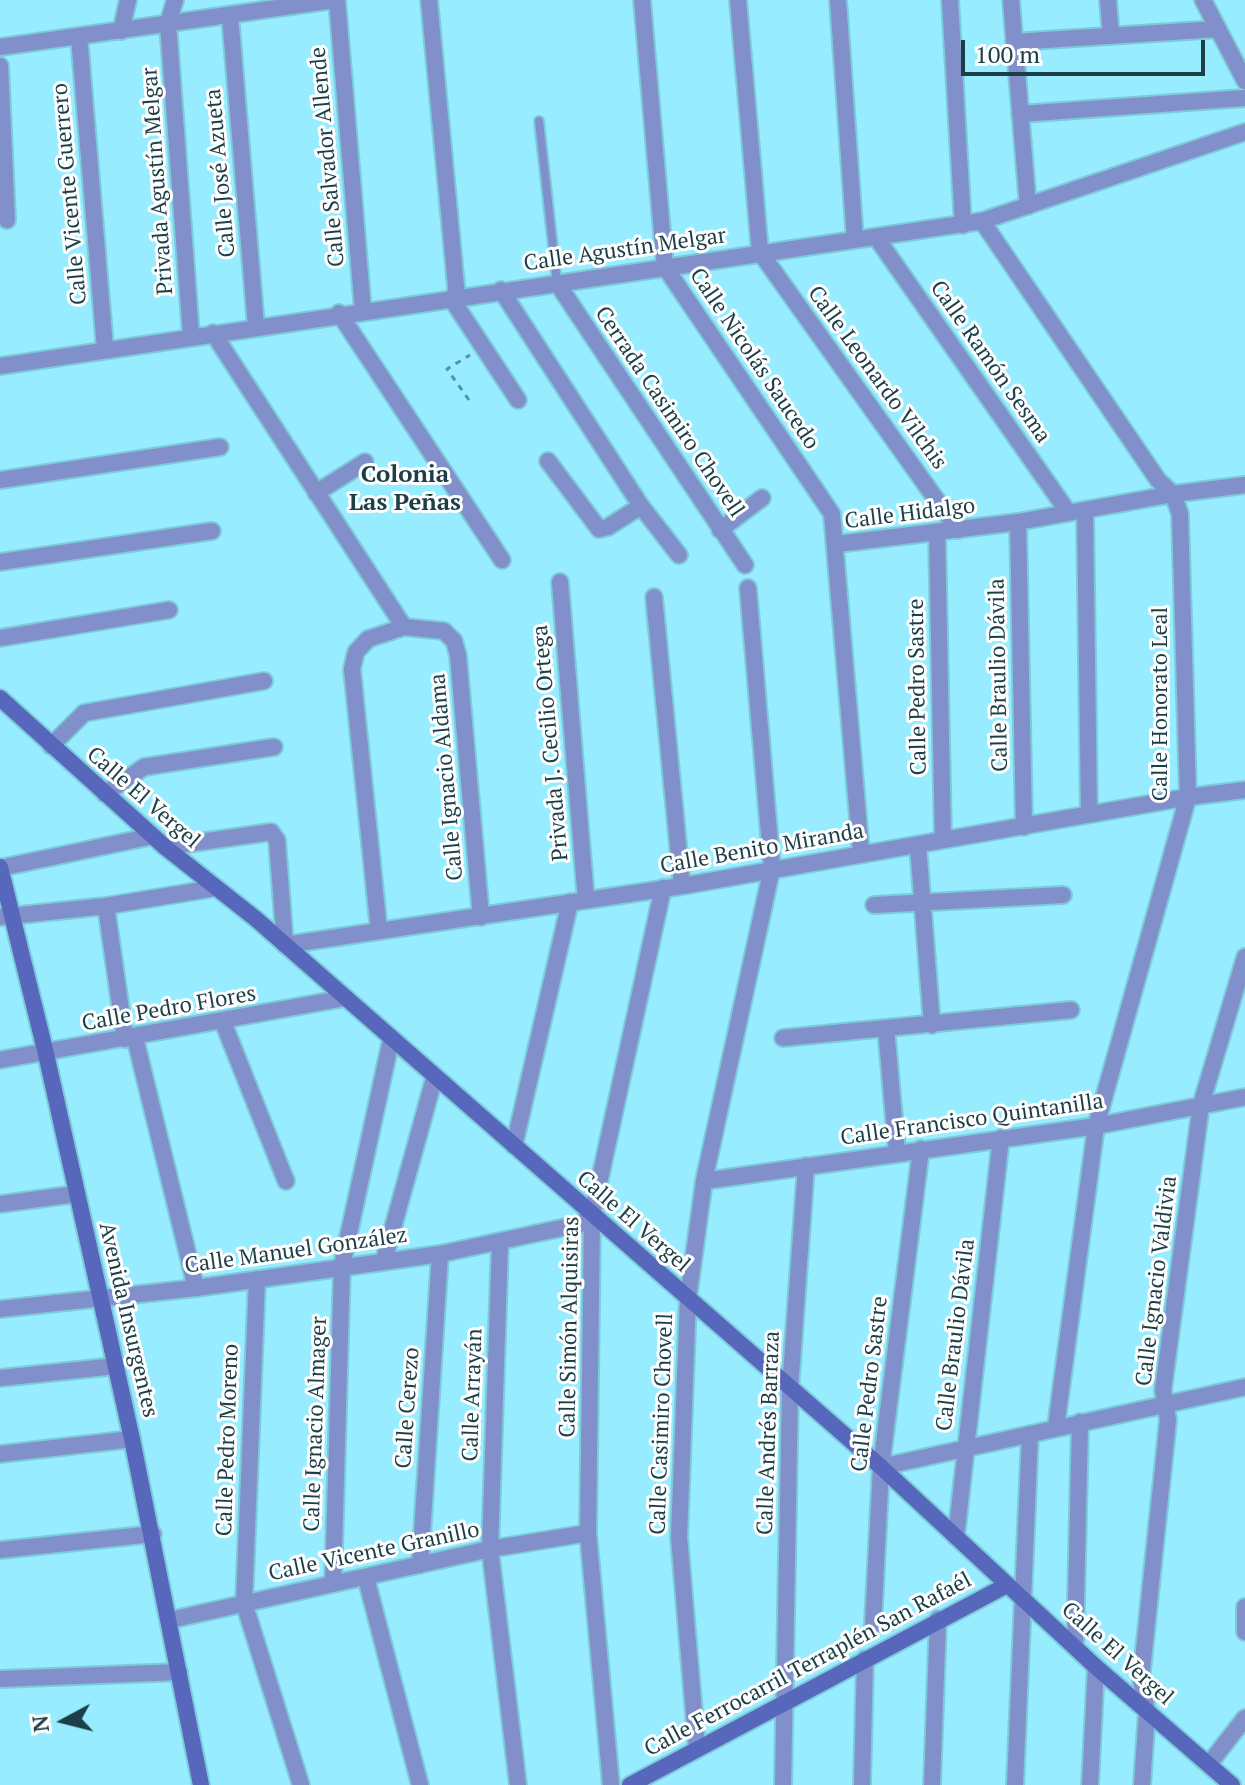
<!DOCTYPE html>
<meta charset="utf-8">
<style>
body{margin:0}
#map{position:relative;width:1245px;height:1785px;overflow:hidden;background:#97edff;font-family:"PT Serif",serif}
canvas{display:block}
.north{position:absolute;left:24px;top:1681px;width:80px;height:80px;-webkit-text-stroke:6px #fefefe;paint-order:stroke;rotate:263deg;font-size:22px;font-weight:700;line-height:32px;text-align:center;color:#1c3f47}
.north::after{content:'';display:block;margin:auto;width:28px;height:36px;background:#1c3f47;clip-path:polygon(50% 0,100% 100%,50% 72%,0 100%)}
.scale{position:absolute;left:961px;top:40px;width:244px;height:36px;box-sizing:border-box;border:4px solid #1c3f47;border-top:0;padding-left:10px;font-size:24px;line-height:28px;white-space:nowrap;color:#1c3f47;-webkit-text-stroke:6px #fefefe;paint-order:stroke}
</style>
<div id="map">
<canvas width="1245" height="1785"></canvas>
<div class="north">N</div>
<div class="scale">100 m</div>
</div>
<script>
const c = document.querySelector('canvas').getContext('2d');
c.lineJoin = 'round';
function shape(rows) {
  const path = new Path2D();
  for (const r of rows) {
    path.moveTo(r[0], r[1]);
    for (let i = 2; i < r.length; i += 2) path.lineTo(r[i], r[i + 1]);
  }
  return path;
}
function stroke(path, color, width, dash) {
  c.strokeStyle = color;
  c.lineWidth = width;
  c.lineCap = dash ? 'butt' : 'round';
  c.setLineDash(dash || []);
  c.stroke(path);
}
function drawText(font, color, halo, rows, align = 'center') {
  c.font = font + ' "PT Serif",serif';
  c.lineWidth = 6;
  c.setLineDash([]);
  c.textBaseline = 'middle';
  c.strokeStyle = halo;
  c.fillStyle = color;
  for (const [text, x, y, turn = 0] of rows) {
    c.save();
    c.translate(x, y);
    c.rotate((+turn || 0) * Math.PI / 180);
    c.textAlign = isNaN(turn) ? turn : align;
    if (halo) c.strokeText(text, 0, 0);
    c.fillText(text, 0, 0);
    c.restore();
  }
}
const path = shape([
 [469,400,447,369,470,355]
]);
const lane = shape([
 [539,121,557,283]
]);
const street = shape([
 [175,0,168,24,191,335],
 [337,0,363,311],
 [429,0,457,297],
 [642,0,665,267,832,514,861,853],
 [738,0,760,252,958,530],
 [838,0,855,240],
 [950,0,963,225],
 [1011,0,1028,206],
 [1108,0,1111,36],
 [1203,0,1245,81],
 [230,16,256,326],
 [121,31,128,0],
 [79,36,105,348],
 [1014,42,1218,29],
 [0,47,334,0],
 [0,66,7,220],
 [1020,114,1245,98],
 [982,221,1158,480,1173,494,1180,514,1188,797,1096,1126,1056,1427],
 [876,237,1068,512],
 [557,283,745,565],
 [501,290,641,506,679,555],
 [451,298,518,400],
 [339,313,502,560],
 [213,333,404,627],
 [0,366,982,221,1245,132],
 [548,461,599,529,608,527,641,506],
 [0,480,220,447],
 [316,493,365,462],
 [1085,510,1089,814],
 [1018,522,1024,827],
 [720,530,762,498],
 [937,533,943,840],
 [837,544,1018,522,1173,494,1245,485],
 [0,562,212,531],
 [560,582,586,900],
 [654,597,682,886],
 [0,638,169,610],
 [51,746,84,713,264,681],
 [105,794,144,767,274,747],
 [918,846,932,1025],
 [165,847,271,832,277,840,285,945,682,886,1188,797,1245,790],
 [0,868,153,836],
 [874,905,1063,895],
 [106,906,125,1039],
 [0,917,106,906,215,888],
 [379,931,352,669,356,652,368,639,404,627,444,631,454,641,458,655,481,917],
 [223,1022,286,1181],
 [886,1028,897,1153],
 [135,1038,196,1288],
 [783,1038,1071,1010],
 [0,1060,345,998],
 [514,1146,570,902],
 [704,1181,1096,1126,1245,1097],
 [0,1204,76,1194],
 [500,1242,490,1549,518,1785],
 [384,1260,434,1079],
 [257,1279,244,1603,301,1785],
 [0,1309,196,1288,440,1254,580,1224,592,1215],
 [0,1378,116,1366],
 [0,1454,132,1439],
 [881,1467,1245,1387],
 [956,1537,1001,1138],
 [0,1550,153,1534],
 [420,1565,440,1254],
 [366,1578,420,1785],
 [333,1584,342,1265,391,1040],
 [1245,1607,1245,1632],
 [170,1620,490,1549,588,1533],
 [873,1625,881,1467,921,1149],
 [1075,1647,1080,1422],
 [0,1679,179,1672],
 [697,1749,679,1537,688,1299,704,1181,772,868,748,588],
 [1209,1764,1245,1718],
 [611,1785,588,1533,592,1215,663,888],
 [783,1785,790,1389,806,1166],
 [862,1785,865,1659],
 [932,1785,938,1619],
 [1015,1785,1030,1434],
 [1090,1785,1096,1667],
 [1142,1785,1147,1711,1141,1680,1168,1420,1163,1390,1201,1105,1245,957]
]);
const secondary = shape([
 [0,698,165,847,256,919,881,1467,1096,1667,1232,1785],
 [0,867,46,1054,132,1439,201,1785],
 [630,1785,1007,1585]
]);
const streetNames = [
 ["Calle Salvador Allende",328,157,-95],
 ["Calle José Azueta",221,173,-95],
 ["Privada Agustín Melgar",158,181,-94],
 ["Calle Vicente Guerrero",70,194,-95],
 ["Calle Agustín Melgar",625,250,-8],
 ["Calle Nicolás Saucedo",754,359,56],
 ["Calle Ramón Sesma",990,362,55],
 ["Calle Leonardo Vilchis",877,378,54],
 ["Cerrada Casimiro Chovell",669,412,56],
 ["Calle Hidalgo",910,514,-7],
 ["Calle Braulio Dávila",999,675,-91],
 ["Calle Pedro Sastre",918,687,-91],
 ["Calle Honorato Leal",1161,704,-90],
 ["Privada J. Cecilio Ortega",551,743,-95],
 ["Calle Ignacio Aldama",447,777,-95],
 ["Calle El Vergel",143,798,41],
 ["Calle Benito Miranda",762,849,-10],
 ["Calle Pedro Flores",169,1009,-10],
 ["Calle Francisco Quintanilla",972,1120,-8],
 ["Calle El Vergel",633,1222,41],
 ["Calle Manuel González",296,1251,-8],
 ["Calle Ignacio Valdivia",1157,1281,-83],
 ["Avenida Insurgentes",128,1320,77],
 ["Calle Simón Alquisiras",570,1327,-89],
 ["Calle Braulio Dávila",956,1335,-83],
 ["Calle Pedro Sastre",870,1384,-83],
 ["Calle Arrayán",473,1395,-88],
 ["Calle Cerezo",408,1408,-86],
 ["Calle Ignacio Almager",316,1424,-88],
 ["Calle Casimiro Chovell",662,1424,-88],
 ["Calle Andrés Barraza",769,1433,-88],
 ["Calle Pedro Moreno",228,1440,-88],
 ["Calle Vicente Granillo",374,1552,-12],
 ["Calle El Vergel",1117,1654,42],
 ["Calle Ferrocarril Terraplén San Rafaél",808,1665,-28]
];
const neighbourhoodNames = [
 ["Colonia",405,475],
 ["Las Peñas",405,503]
];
stroke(lane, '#7ecada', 12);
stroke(street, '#7ecada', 20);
stroke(secondary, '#7ecada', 20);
stroke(path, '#57939f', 3, [6, 6]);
stroke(lane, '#8190ca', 8);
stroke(street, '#8190ca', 16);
stroke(secondary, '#5768bc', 16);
drawText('22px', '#1c3f47', '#fefefe', streetNames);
drawText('bold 24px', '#1c3f47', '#fefefe', neighbourhoodNames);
</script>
